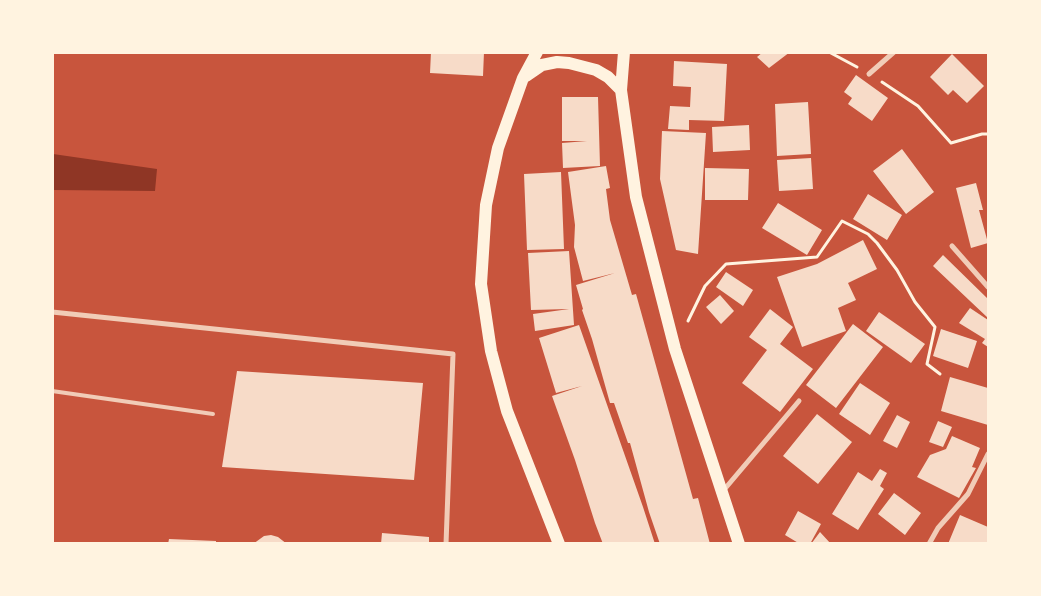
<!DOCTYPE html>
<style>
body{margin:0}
#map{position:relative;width:1041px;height:596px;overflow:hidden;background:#c8553d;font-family:"DejaVu Sans",sans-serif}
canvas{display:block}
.frame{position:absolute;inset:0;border:54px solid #fff3e0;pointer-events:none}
</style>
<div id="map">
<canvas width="1041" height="596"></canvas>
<div class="frame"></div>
</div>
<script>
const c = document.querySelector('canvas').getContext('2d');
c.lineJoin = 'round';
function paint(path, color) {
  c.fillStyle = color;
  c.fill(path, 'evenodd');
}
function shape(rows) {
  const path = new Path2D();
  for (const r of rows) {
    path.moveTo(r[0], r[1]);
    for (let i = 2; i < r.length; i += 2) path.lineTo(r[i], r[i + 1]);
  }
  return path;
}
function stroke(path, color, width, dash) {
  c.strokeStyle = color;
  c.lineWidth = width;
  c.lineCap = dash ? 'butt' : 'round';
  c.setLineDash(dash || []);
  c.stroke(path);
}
const water = shape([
 [53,154,157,169,155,191,53,190]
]);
const building = shape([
 [431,52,484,52,483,76,430,73],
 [763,52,790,52,769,68,757,57],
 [952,54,984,86,967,103,953,90,948,95,930,77],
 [674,61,727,64,724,121,689,120,689,130,668,129,670,106,690,107,691,87,673,86],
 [856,75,888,98,872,121,848,104,852,98,844,92],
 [562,97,598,97,600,166,563,168,562,143,587,141,562,141],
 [808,102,811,154,777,156,775,104],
 [749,125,750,150,713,152,712,127],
 [662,131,706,133,698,254,676,250,660,179],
 [902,149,934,192,906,214,873,171],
 [811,158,813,189,779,191,777,160],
 [606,166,610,188,606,189,610,220,632,295,636,294,693,499,698,498,710,544,660,544,649,512,630,443,628,443,614,403,610,403,592,339,582,310,583,309,576,285,615,273,583,281,574,247,575,225,568,172],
 [705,168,749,169,748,200,705,200],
 [561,172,564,249,527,250,524,174],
 [976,183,983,210,979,210,988,243,971,248,956,188],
 [868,194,902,215,887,240,853,219],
 [778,203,822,230,807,255,762,228],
 [863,240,877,269,848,283,856,300,838,308,846,331,802,347,777,277,817,264],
 [569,251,574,325,535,331,533,314,569,309,531,310,528,253],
 [943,255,988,299,988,318,933,266],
 [726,272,753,290,743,306,716,287],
 [720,295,734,311,721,324,706,307],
 [970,308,988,320,988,347,982,343,985,339,959,323],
 [770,309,793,327,780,344,813,369,780,412,742,383,767,350,749,337],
 [879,312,925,344,911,363,866,331],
 [853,324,883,347,836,408,806,385],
 [579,325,643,507,655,544,603,544,595,523,575,460,552,396,582,386,556,393,539,338],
 [941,329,977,341,968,368,933,356],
 [237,371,423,383,414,480,222,467],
 [950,377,988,388,988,425,941,411],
 [860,383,890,403,870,435,839,414],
 [817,414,852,442,818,484,783,456],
 [897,415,910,422,897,448,883,441],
 [938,421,952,427,943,447,929,442],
 [952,436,980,448,972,467,976,468,959,498,917,477,930,455,946,449],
 [880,469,887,473,880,486,884,489,858,530,832,514,858,472,872,481],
 [894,493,921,513,905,535,878,514],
 [798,511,821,524,810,544,800,544,785,535],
 [960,515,988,527,988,544,948,544],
 [820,532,831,544,811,544],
 [382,533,429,537,429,544,381,544],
 [271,535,278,537,287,544,253,544,264,536],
 [169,539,216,541,216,544,168,544]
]);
const path = shape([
 [829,52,857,67],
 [882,82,918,106,951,143,982,134,988,134],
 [688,321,705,286,726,264,817,257,842,221,868,234,877,243,897,270,915,302,935,327,927,364,940,374]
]);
const service = shape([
 [52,391,213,414]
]);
const minor = shape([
 [869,74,894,52],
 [952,246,988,287],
 [52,312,453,354,446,544],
 [723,491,799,401],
 [929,544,938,528,968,494,988,454]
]);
const primary = shape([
 [537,52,523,78,498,148,486,205,481,284,491,351,507,411,559,544],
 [624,52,621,90,636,197,675,349,739,544],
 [526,76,542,65,557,62,569,63,596,70,608,77,621,90]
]);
paint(water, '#8f3625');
paint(building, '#f7dbc8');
stroke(path, '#fff3e0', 3);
stroke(service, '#f1ccb7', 4);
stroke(minor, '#f1ccb7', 5);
stroke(primary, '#fff3e0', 12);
</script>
